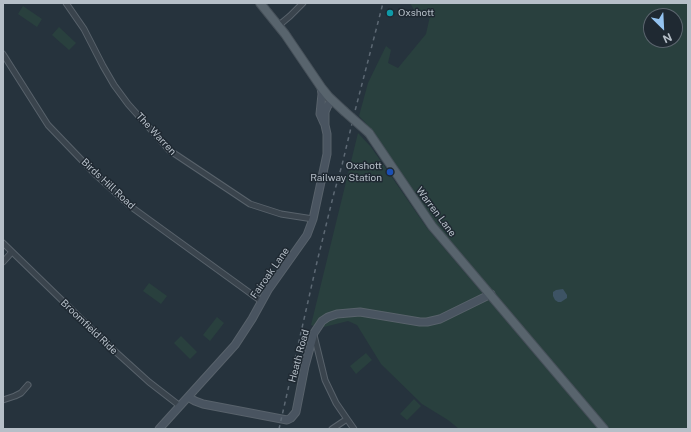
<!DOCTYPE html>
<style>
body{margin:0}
#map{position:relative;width:691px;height:432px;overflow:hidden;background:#26333d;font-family:"Public Sans",sans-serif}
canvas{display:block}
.frame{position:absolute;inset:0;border:4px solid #b6bfc8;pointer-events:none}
.north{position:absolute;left:643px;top:8px;width:40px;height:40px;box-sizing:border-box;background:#1f2932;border:1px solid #5b656e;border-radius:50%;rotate:156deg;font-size:11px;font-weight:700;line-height:16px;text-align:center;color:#b6bfc8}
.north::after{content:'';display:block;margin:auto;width:14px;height:18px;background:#94c3f0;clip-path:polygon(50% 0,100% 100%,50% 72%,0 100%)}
</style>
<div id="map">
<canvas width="691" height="432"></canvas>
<div class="frame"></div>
<div class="north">N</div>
</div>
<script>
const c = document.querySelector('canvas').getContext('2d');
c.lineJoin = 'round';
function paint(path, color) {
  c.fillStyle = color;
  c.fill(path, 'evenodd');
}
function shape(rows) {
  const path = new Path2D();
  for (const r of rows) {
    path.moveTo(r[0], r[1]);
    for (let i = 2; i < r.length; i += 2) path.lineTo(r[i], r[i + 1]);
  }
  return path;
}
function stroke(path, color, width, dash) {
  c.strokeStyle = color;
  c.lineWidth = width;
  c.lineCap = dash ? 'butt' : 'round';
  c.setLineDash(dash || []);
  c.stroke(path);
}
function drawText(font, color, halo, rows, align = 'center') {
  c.font = font + ' "Public Sans",sans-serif';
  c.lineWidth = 3;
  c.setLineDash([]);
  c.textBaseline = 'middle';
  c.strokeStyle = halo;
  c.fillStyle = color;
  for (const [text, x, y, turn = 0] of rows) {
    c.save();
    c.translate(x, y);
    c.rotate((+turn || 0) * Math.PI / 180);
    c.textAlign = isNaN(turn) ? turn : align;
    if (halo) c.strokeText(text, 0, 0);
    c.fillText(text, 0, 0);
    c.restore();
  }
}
const green = shape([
 [410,3,688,3,688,429,610,429,436,224,364,121,359,116,368,83,386,46,391,50,388,63,398,68,426,34,430,16,420,11,414,10],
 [651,16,675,16,675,40,651,40],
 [23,6,42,19,37,27,18,14],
 [59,27,76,43,69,50,52,35],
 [358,133,371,147,427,228,598,429,459,429,448,420,422,404,381,364,357,325,348,321,320,328,311,325],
 [149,283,167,296,161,304,143,291],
 [217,317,224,323,210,341,203,335],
 [181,336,197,352,190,359,174,343],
 [366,353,372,360,356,374,350,366],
 [414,399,421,406,407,420,400,414]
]);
const water = shape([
 [563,289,567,295,567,298,561,302,558,302,555,300,553,296,553,292,556,290]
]);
const street = shape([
 [66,3,84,29,103,66,114,85,128,104,169,150,250,204,281,214,313,219],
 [278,26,290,16,303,3],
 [3,54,48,125,96,175,130,206,261,301],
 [3,243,107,344,149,382,180,406],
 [3,262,12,252],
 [314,335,325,380,336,403,347,419,354,429],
 [3,400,15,396,21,393,28,385],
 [332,429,347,419]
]);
const secondary = shape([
 [321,87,322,94,320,114,324,123],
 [188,397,195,401,203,404,287,420,291,418,296,412,305,366,314,333,322,321,328,317,337,314,360,312,420,322,427,322,440,319,491,294],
 [159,429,235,345,252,319,268,290,307,235,313,219,327,154,327,134,325,125,325,112,328,105,333,101]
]);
const primary = shape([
 [260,3,285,34,321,87,329,97,344,111],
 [369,133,432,226,604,429]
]);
const rail = shape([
 [279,429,317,262,334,193,342,165,355,111,383,3]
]);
const primaryBridge = shape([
 [344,111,369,133]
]);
const markers = [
 [390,13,4,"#0f9aa8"],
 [390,172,4,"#1a4fb4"]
];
const poiNames = [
 ["Oxshott",398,13],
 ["Oxshott",382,166,"right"],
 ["Railway Station",382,178,"right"]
];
const streetNames = [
 ["The Warren",156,134,47],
 ["Birds Hill Road",108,184,43],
 ["Warren Lane",436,212,53],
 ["Fairoak Lane",270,273,-55],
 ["Broomfield Ride",89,327,44],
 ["Heath Road",299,356,-75]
];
paint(green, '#29403e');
paint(water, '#3d5364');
stroke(street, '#58626b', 7);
stroke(secondary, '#58626b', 9);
stroke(primary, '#465059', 10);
stroke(street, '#3a444d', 5);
stroke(secondary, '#495460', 7);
stroke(primary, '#58646d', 8);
stroke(rail, '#5d6974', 1.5, [4, 4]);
stroke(primaryBridge, '#465059', 10, []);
stroke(primaryBridge, '#58646d', 8);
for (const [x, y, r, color] of markers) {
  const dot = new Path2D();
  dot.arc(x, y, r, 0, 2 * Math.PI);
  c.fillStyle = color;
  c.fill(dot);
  stroke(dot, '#1f2932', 1.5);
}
drawText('10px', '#b6bfc8', '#1f2932', poiNames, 'left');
drawText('10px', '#b6bfc8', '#1f2932', streetNames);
</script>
